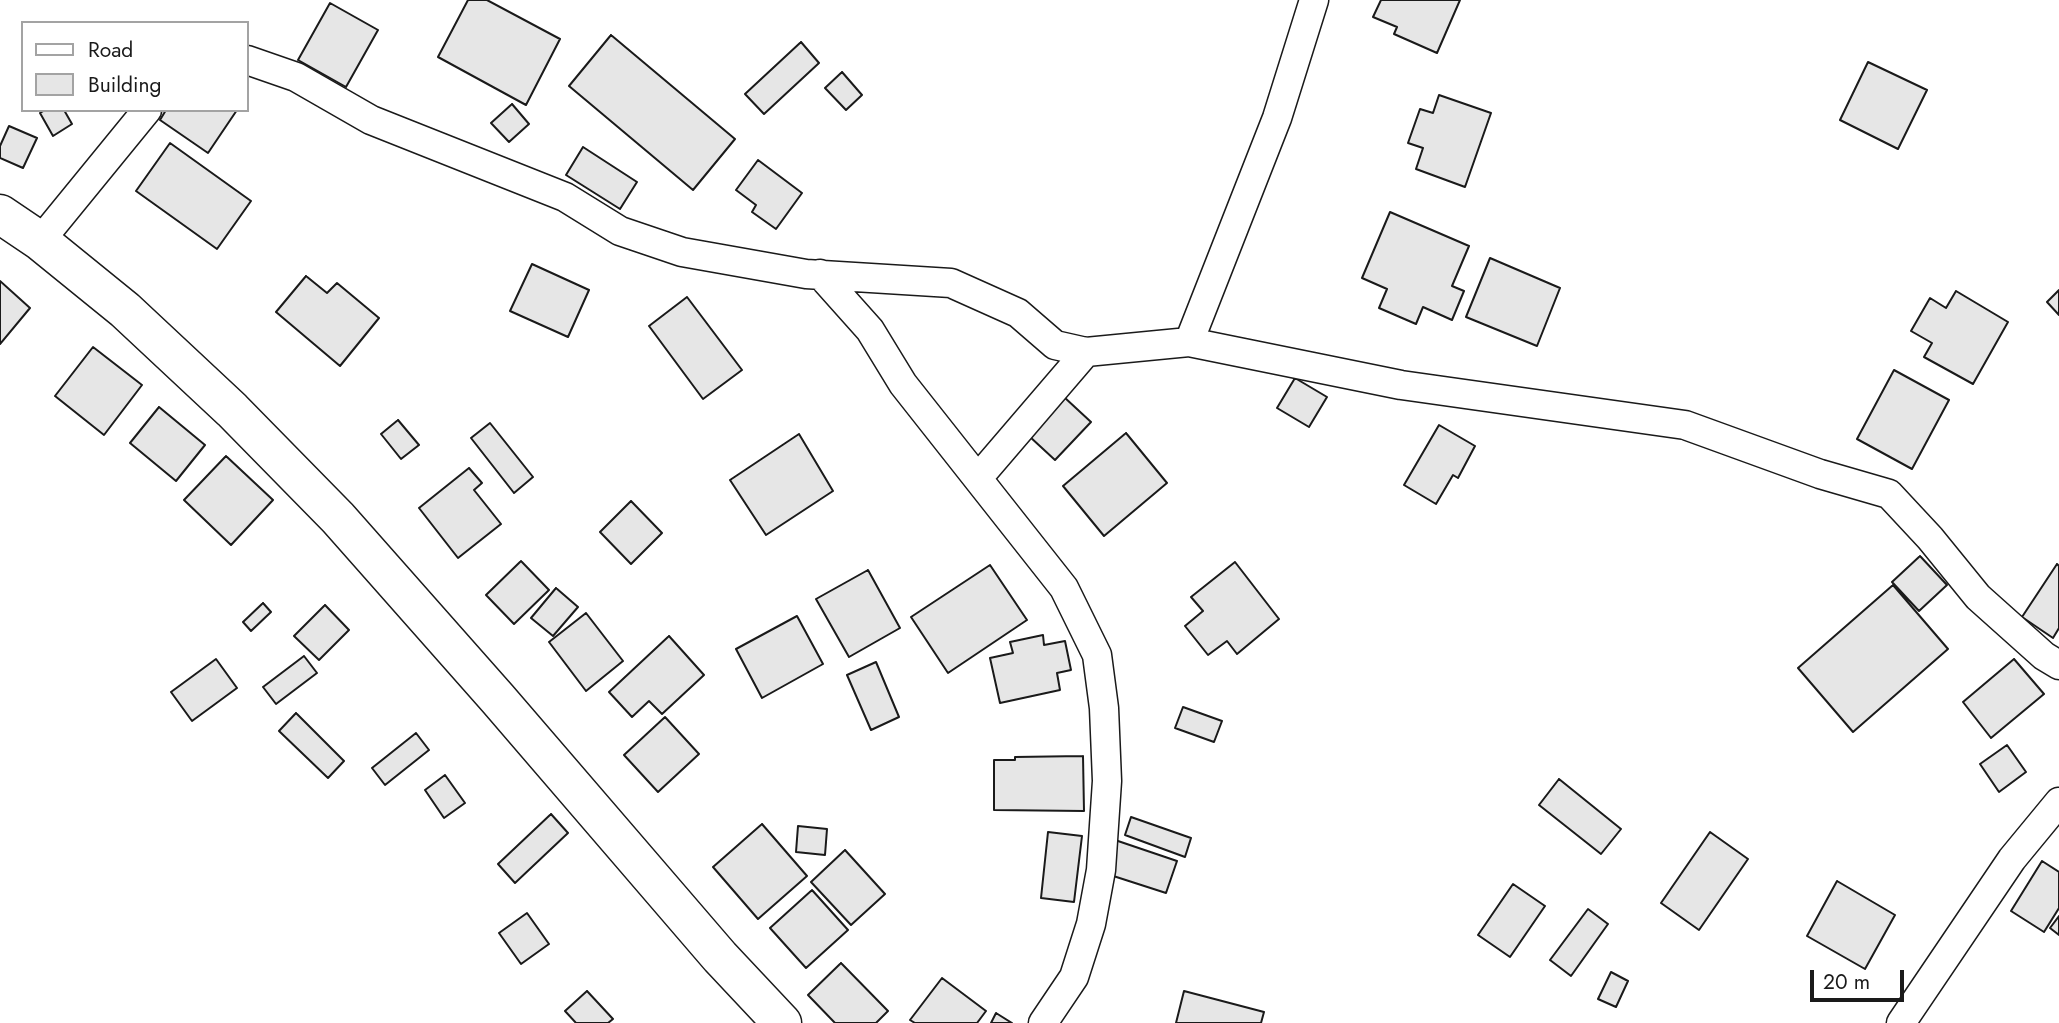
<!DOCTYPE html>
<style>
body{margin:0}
#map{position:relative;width:2059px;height:1023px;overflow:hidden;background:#fff;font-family:Jost,sans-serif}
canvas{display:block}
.legend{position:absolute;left:21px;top:21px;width:228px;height:91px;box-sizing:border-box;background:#fff;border:2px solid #a3a3a3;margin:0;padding:9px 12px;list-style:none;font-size:21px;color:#1a1a1a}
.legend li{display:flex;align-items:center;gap:14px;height:35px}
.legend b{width:35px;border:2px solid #a3a3a3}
.scale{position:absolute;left:1810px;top:970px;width:94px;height:32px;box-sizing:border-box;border:4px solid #1a1a1a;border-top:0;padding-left:9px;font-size:21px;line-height:24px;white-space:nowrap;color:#1a1a1a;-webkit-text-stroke:5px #fff;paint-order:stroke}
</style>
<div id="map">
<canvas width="2059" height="1023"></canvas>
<ul class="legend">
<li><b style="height:9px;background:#fff"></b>Road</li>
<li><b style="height:19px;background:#e6e6e6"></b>Building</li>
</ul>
<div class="scale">20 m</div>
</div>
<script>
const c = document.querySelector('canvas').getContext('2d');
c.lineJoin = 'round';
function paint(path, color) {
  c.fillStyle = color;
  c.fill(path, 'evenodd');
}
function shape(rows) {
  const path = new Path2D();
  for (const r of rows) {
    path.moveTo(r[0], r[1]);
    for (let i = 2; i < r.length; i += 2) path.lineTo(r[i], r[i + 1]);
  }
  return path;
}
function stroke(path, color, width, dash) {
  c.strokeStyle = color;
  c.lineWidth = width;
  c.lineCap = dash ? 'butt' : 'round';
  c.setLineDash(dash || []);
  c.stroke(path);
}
const building = shape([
 [468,0,487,0,560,39,526,105,438,57,468,0],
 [1381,0,1460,0,1437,53,1394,34,1397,27,1373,17,1381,0],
 [330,3,378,30,346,87,298,60,330,3],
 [611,35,735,139,693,190,569,86,611,35],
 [801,42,819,63,764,114,745,94,801,42],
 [1868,62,1927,90,1898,149,1840,120,1868,62],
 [842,72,862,95,846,110,825,88,842,72],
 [1439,95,1491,113,1465,187,1416,169,1423,148,1408,143,1420,109,1433,113,1439,95],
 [512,104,529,124,509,142,491,123,512,104],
 [45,110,64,110,72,124,53,136,40,113,45,110],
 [166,110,237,110,208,153,160,120,166,110],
 [9,126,37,138,23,168,0,158,0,146,9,126],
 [170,143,251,201,217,249,136,191,170,143],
 [583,147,637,182,620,209,566,175,583,147],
 [758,160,802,193,776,229,752,212,756,205,736,190,758,160],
 [1390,212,1469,246,1452,286,1464,291,1452,320,1423,307,1416,324,1379,308,1387,289,1362,278,1390,212],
 [1490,258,1560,288,1537,346,1466,317,1490,258],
 [532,264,589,290,568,337,510,311,532,264],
 [306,276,327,293,337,283,379,318,340,366,276,312,306,276],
 [0,281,30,308,0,344,0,281],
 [2059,290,2059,315,2047,302,2059,290],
 [1956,291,2008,322,1973,384,1924,357,1932,343,1911,331,1930,298,1946,308,1956,291],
 [687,297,742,370,703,399,649,326,687,297],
 [93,347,142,385,104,435,55,396,93,347],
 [1894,370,1949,400,1912,469,1857,439,1894,370],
 [1295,378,1327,397,1309,427,1277,408,1295,378],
 [1064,397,1091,422,1055,460,1029,436,1064,397],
 [159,407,205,445,176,481,130,443,159,407],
 [398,420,419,445,401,459,381,434,398,420],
 [490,423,533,477,514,493,471,438,490,423],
 [1439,425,1475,446,1458,478,1453,475,1436,504,1404,485,1439,425],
 [1126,433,1167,483,1104,536,1063,486,1126,433],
 [799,434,833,491,766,535,730,480,799,434],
 [226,456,273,500,231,545,184,500,226,456],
 [469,468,482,483,474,490,501,524,458,558,419,508,469,468],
 [631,501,662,533,631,564,600,532,631,501],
 [1920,556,1947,585,1919,611,1892,582,1920,556],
 [521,561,549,590,514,624,486,595,521,561],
 [1235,562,1279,619,1237,654,1227,641,1208,655,1185,626,1203,611,1191,597,1235,562],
 [2057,564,2059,566,2059,628,2053,638,2022,617,2057,564],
 [990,565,1027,620,948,673,911,617,990,565],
 [868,570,900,628,849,657,816,599,868,570],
 [1893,585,1948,649,1853,732,1798,668,1893,585],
 [556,588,578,607,553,636,531,618,556,588],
 [263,603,271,612,251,631,243,622,263,603],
 [325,605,349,630,319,660,294,636,325,605],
 [586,613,623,661,586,691,549,642,586,613],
 [797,616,823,664,762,698,736,649,797,616],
 [1043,635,1044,645,1065,641,1071,670,1057,673,1060,690,1000,703,990,658,1013,653,1010,642,1043,635],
 [669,636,704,675,662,714,649,701,632,717,609,692,669,636],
 [304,656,317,673,276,704,263,687,304,656],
 [216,659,237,688,192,721,171,692,216,659],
 [2014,659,2044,694,1991,738,1963,702,2014,659],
 [876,662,899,717,871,730,847,675,876,662],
 [1183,707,1222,721,1214,742,1175,728,1183,707],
 [296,713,344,761,328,778,279,731,296,713],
 [665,717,699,754,658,792,624,755,665,717],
 [416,733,429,750,385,785,372,768,416,733],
 [2007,745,2026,772,1999,792,1980,764,2007,745],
 [1083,756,1084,811,994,810,994,760,1015,760,1015,757,1083,756],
 [445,775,465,803,444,818,425,790,445,775],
 [1559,779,1621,829,1601,854,1539,805,1559,779],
 [551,814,568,833,515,883,498,864,551,814],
 [1131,817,1191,838,1185,857,1125,835,1131,817],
 [762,824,807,876,758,919,713,867,762,824],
 [798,826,827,829,825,855,796,852,798,826],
 [1048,832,1082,836,1074,902,1041,898,1048,832],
 [1710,832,1748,859,1699,930,1661,903,1710,832],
 [1115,840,1177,861,1166,893,1104,873,1115,840],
 [845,850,885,894,851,925,811,882,845,850],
 [2042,861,2059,872,2059,908,2044,932,2011,911,2042,861],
 [1837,881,1895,915,1865,969,1807,936,1837,881],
 [1513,884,1545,906,1510,957,1478,935,1513,884],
 [812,890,848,930,806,968,770,928,812,890],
 [1588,909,1608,924,1571,976,1550,960,1588,909],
 [527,913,549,944,521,964,499,933,527,913],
 [2059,916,2059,935,2050,928,2059,916],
 [841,963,888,1011,876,1023,835,1023,808,995,841,963],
 [1611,972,1628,981,1616,1007,1598,999,1611,972],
 [942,978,986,1011,977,1023,915,1023,910,1020,942,978],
 [587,991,613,1019,608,1023,576,1023,565,1011,587,991],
 [1184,991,1264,1012,1261,1023,1176,1023,1184,991],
 [996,1013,1012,1023,991,1023,996,1013]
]);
const street = shape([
 [247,60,296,77,371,120,565,197,620,231,682,252,806,274,951,283,1018,313,1055,345,1086,352,1189,342,1401,385,1685,425,1820,474,1889,494,1930,538,1978,597,2044,656,2059,665],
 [40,241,147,110],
 [820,274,870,330,903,384,1064,588,1097,655,1104,708,1107,781,1101,870,1091,924,1074,977,1043,1023],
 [1189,342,1277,118,1314,0],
 [978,478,1086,352],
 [1901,1023,2012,859,2059,802]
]);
const secondary = shape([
 [0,214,40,241,125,310,232,410,338,518,498,699,720,957,782,1023]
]);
paint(building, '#e6e6e6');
stroke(building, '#1a1a1a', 2);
stroke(street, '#1a1a1a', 31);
stroke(secondary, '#1a1a1a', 41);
stroke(street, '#fff', 28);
stroke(secondary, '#fff', 38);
</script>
